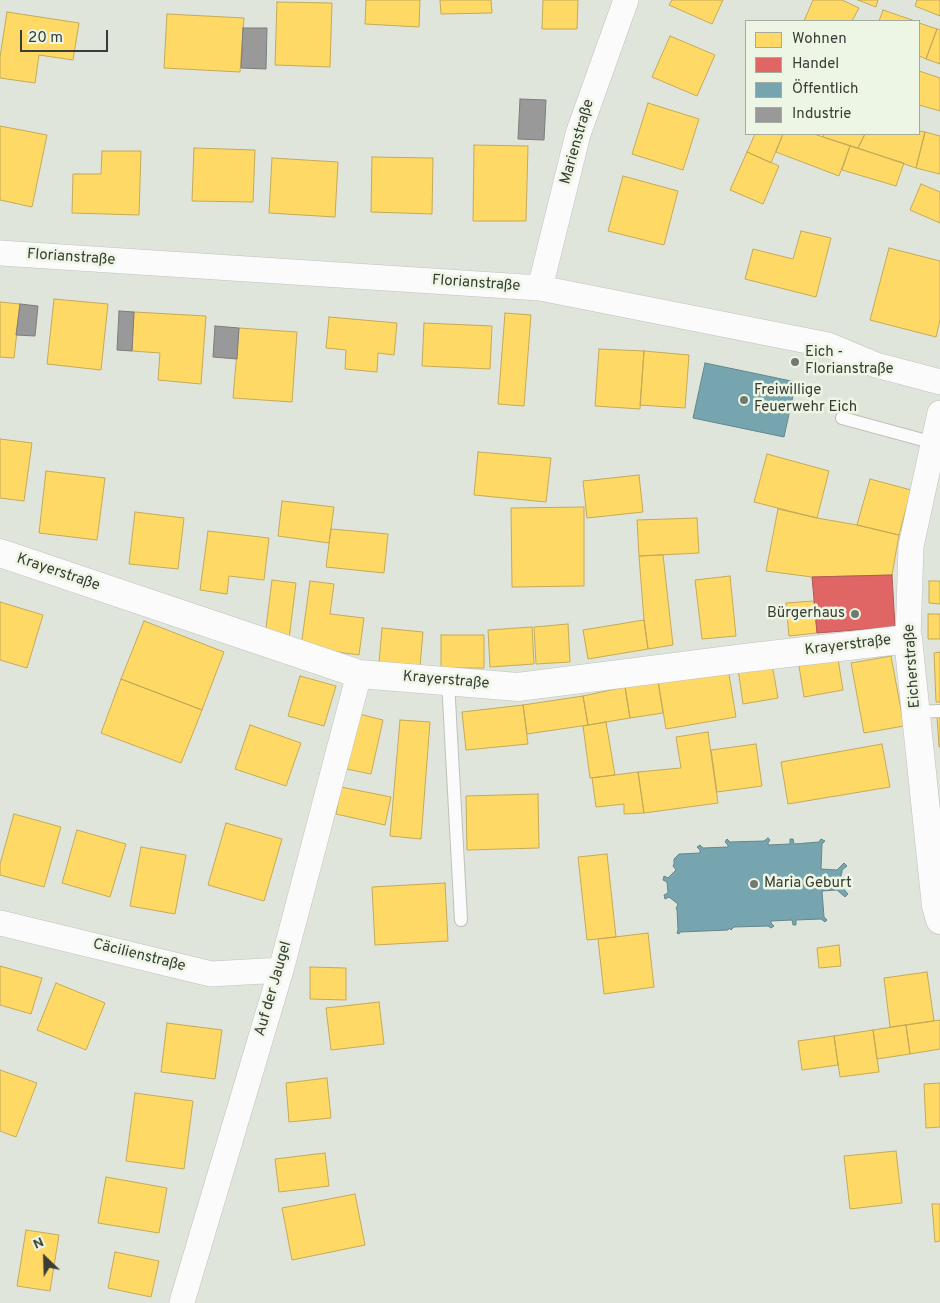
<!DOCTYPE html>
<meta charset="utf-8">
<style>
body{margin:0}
#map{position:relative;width:940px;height:1303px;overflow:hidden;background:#e0e5db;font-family:Overpass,sans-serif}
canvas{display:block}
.legend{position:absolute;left:745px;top:20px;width:175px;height:115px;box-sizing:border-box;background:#edf6e4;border:1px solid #a5ac9e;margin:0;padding:6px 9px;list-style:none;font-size:15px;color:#393d36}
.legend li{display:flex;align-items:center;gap:10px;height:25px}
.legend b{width:25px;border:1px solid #a5ac9e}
.north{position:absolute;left:20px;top:1233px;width:50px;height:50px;-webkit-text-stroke:4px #edf6e4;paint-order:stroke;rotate:336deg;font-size:14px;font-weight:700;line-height:20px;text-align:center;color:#393d36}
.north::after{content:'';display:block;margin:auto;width:18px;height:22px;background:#393d36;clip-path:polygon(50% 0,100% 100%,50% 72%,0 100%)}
.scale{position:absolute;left:20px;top:30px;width:88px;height:22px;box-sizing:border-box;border:2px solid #393d36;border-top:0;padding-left:6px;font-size:15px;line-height:18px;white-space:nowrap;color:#393d36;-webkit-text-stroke:4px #edf6e4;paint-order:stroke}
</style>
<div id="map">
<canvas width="940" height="1303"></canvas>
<ul class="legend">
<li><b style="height:14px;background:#ffd966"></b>Wohnen</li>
<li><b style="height:14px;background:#e06666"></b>Handel</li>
<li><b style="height:14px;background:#76a5af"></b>Öffentlich</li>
<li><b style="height:14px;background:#999"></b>Industrie</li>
</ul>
<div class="north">N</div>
<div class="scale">20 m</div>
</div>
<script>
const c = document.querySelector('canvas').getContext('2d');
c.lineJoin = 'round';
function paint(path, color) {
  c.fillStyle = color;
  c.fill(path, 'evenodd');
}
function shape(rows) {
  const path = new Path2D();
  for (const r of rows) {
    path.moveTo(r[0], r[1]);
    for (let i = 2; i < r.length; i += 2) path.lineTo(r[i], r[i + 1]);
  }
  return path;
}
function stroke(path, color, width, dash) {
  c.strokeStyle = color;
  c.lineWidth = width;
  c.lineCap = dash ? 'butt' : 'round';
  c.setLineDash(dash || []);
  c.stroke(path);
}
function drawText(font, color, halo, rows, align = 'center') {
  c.font = font + ' Overpass,sans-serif';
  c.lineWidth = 5;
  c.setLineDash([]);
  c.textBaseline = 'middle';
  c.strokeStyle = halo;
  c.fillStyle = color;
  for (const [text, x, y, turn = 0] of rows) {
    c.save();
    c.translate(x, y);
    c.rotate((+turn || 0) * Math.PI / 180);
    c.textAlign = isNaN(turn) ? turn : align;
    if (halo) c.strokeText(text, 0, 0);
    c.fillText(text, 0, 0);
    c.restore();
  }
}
const homes = shape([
 [366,0,420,0,419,27,365,24,366,0],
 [440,0,491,0,492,13,441,14,440,0],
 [543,0,578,0,577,29,542,29,543,0],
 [672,0,723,0,712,24,669,5,672,0],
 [813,0,842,0,859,8,852,21,804,21,813,0],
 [858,0,878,0,876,7,858,0],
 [917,0,940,0,940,16,915,6,917,0],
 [277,2,332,3,330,67,275,65,277,2],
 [883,10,915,21,879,21,883,10],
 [7,12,79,23,73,60,39,55,35,83,0,78,0,57,7,12],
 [167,14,244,18,240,72,164,68,167,14],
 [919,23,937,29,926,59,919,56,919,23],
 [937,29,940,30,940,64,926,59,937,29],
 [670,36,715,55,697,96,652,77,670,36],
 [919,71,940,78,940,111,919,105,919,71],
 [648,103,699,119,683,170,632,154,648,103],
 [0,126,47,135,32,207,0,200,0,126],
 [919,131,925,132,916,168,858,148,865,134,919,134,919,131],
 [925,132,940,136,940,174,916,168,925,132],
 [755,134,783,134,771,163,747,152,755,134],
 [783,134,814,134,850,146,839,176,776,152,783,134],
 [824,134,865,134,858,148,823,137,824,134],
 [474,145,528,146,526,221,473,221,474,145],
 [850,146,904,163,896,186,842,170,850,146],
 [194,148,255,150,253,202,192,201,194,148],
 [102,151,141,151,139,215,72,213,73,174,101,174,102,151],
 [747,152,779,166,763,204,730,190,747,152],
 [372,157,433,158,432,214,371,212,372,157],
 [272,158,338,162,335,217,269,213,272,158],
 [623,176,678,191,664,245,608,231,623,176],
 [921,184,940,192,940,223,910,210,921,184],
 [801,231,831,238,816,297,745,279,753,249,793,259,801,231],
 [889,248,940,261,940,320,936,337,870,320,889,248],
 [54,299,108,304,101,370,47,364,54,299],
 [0,302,20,304,14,358,0,357,0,302],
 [134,312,206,316,201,384,158,380,160,353,132,351,134,312],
 [505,313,531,315,524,406,498,404,505,313],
 [329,317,397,323,394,355,378,353,377,372,345,369,346,350,326,348,329,317],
 [424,323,492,326,490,369,422,366,424,323],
 [239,328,297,332,292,402,233,398,239,328],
 [599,349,644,351,640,409,595,406,599,349],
 [644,351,689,355,685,408,640,405,644,351],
 [0,439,32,443,24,501,0,498,0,439],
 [478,452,551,458,546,502,474,495,478,452],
 [767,454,829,471,817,518,754,502,767,454],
 [46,471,105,478,97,540,39,533,46,471],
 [639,475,643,512,587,518,583,481,639,475],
 [870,479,911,490,899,535,857,525,870,479],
 [282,501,334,507,329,543,278,536,282,501],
 [584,507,584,586,512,587,511,508,584,507],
 [778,509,817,518,857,525,899,535,892,575,812,577,766,571,778,509],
 [135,512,184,518,178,569,129,564,135,512],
 [697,518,699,553,639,556,637,520,697,518],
 [331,529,388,534,384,573,326,567,331,529],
 [208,531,269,538,264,580,229,576,227,594,200,590,208,531],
 [663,555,673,645,648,649,644,620,639,556,663,555],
 [730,576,736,636,702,639,695,580,730,576],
 [272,580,296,583,289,639,265,636,272,580],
 [310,581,334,584,330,614,364,618,359,655,301,647,310,581],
 [929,581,940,581,940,604,929,603,929,581],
 [814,601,817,633,789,636,786,603,814,601],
 [0,602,43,615,27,668,0,660,0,602],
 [928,614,940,614,940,639,928,639,928,614],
 [644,620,648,649,588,659,583,630,644,620],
 [144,621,224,652,202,710,121,679,144,621],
 [568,624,570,662,536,664,534,627,568,624],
 [532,627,534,664,490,667,488,630,532,627],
 [382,628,423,632,420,666,379,663,382,628],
 [441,635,484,635,484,668,441,668,441,635],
 [940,652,940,702,936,702,934,653,940,652],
 [891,656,904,726,864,733,851,663,891,656],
 [838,659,843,690,804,697,799,666,838,659],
 [772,664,778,698,743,704,738,669,772,664],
 [728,668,736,717,666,729,658,681,728,668],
 [300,676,336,686,324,726,288,716,300,676],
 [121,679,202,710,181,763,101,733,121,679],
 [658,681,663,713,630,718,625,687,658,681],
 [625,687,630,718,588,725,583,696,625,687],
 [583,696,588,725,527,734,523,705,583,696],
 [523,705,528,744,466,750,462,712,523,705],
 [359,714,383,720,371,774,347,769,359,714],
 [937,716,940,716,940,747,939,747,937,716],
 [400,720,430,722,421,839,390,836,400,720],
 [606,722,615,775,590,778,583,726,606,722],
 [250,725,301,743,286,786,235,769,250,725],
 [708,732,718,803,644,813,638,772,681,768,676,737,708,732],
 [756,744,762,786,717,792,711,750,756,744],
 [882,744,890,787,788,804,781,762,882,744],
 [638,772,644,813,624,814,624,804,596,807,592,778,638,772],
 [341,787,391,797,385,825,336,814,341,787],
 [538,794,539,848,467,850,466,796,538,794],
 [14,814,61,827,44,887,0,875,0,864,14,814],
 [226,823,282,839,264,901,208,885,226,823],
 [77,830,126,844,110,897,62,883,77,830],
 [141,847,186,855,175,914,130,906,141,847],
 [607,854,616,937,587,940,578,857,607,854],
 [445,883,448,941,375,945,372,887,445,883],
 [648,933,654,987,604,994,598,939,648,933],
 [839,945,841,966,819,968,817,948,839,945],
 [0,966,42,978,31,1014,0,1005,0,966],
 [310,967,346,968,346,1000,310,999,310,967],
 [927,972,934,1021,890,1027,884,978,927,972],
 [56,983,105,1003,86,1050,37,1030,56,983],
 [379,1002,384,1044,331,1050,326,1008,379,1002],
 [940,1020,940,1049,910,1054,906,1025,940,1020],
 [167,1023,222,1030,215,1079,161,1072,167,1023],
 [906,1025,910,1054,877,1059,873,1030,906,1025],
 [873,1030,879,1072,840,1077,834,1036,873,1030],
 [834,1036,838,1065,802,1070,798,1041,834,1036],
 [0,1070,37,1083,16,1137,0,1131,0,1070],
 [327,1078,331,1118,289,1122,286,1083,327,1078],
 [940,1083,940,1127,926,1128,924,1084,940,1083],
 [135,1093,193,1101,184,1169,126,1161,135,1093],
 [896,1151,902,1203,850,1209,844,1156,896,1151],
 [325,1153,329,1186,279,1192,275,1159,325,1153],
 [106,1177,167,1188,159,1233,98,1223,106,1177],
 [355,1194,365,1245,292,1260,282,1208,355,1194],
 [932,1204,940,1204,940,1241,935,1242,932,1204],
 [26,1230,59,1235,50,1291,17,1286,26,1230],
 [115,1252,159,1261,151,1297,108,1288,115,1252]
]);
const shops = shape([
 [892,575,895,627,817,633,812,577,892,575]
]);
const public = shape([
 [705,363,796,382,784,437,693,418,705,363],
 [768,838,770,840,768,843,768,845,790,844,790,839,793,839,794,844,819,842,821,839,825,841,822,844,821,869,837,870,844,863,847,866,842,870,842,873,841,873,842,887,848,894,845,897,837,890,822,891,824,917,827,920,825,922,821,919,796,920,796,925,793,925,792,920,771,921,771,923,774,926,771,928,768,926,734,927,731,930,729,928,728,930,680,932,679,934,677,933,678,930,677,909,676,909,678,904,669,897,665,899,664,895,668,893,667,882,663,880,664,876,668,878,676,870,673,866,674,864,674,859,679,854,700,853,700,850,697,847,700,845,703,848,728,847,728,845,725,842,727,839,730,842,764,841,768,838]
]);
const industry = shape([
 [243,28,267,28,266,69,241,68,243,28],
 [520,99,546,100,544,140,518,139,520,99],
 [20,304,38,306,35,336,16,335,20,304],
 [119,311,134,312,132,351,117,350,119,311],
 [215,326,239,328,237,359,213,357,215,326]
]);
const lane = shape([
 [842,418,934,443],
 [448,681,461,920],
 [916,712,940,711]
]);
const street = shape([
 [0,253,540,288,828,345,876,365,940,382],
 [540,288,578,134,626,0],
 [908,639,911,546,940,413],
 [0,923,211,974,281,970],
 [182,1302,281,970,359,674]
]);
const secondary = shape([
 [0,553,359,674,518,687,745,658,908,639,936,906,940,920]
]);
const markers = [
 [795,362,5,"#737870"],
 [744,400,5,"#737870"],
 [855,614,5,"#737870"],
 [754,884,5,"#737870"]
];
const streetNames = [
 ["Marienstraße",578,142,-74],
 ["Florianstraße",71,258,4],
 ["Florianstraße",476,284,4],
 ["Krayerstraße",58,573,19],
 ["Krayerstraße",848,646,-7],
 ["Eicherstraße",913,666,-94],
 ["Krayerstraße",446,681,5],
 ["Cäcilienstraße",139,956,14],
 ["Auf der Jaugel",274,989,-74]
];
const poiNames = [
 ["Eich -",805,353],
 ["Florianstraße",805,370],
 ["Freiwillige",754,391],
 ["Feuerwehr Eich",754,408],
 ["Bürgerhaus",845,614,"right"],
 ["Maria Geburt",764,884]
];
paint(homes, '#ffd966');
stroke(homes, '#c4aa58', 1);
paint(shops, '#e06666');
stroke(shops, '#ae5a58', 1);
paint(public, '#76a5af');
stroke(public, '#64868b', 1);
paint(industry, '#999');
stroke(industry, '#7c7d7b', 1);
stroke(lane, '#bec2bb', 14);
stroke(street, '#bec2bb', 26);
stroke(secondary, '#bec2bb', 29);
stroke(lane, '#fafbfa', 12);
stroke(street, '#fafbfa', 25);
stroke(secondary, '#fafbfa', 28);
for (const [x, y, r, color] of markers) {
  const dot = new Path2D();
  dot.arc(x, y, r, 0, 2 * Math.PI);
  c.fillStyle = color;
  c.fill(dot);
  stroke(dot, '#edf6e4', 2);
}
drawText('15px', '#393d36', '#edf6e4', streetNames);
drawText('15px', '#393d36', '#edf6e4', poiNames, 'left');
</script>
